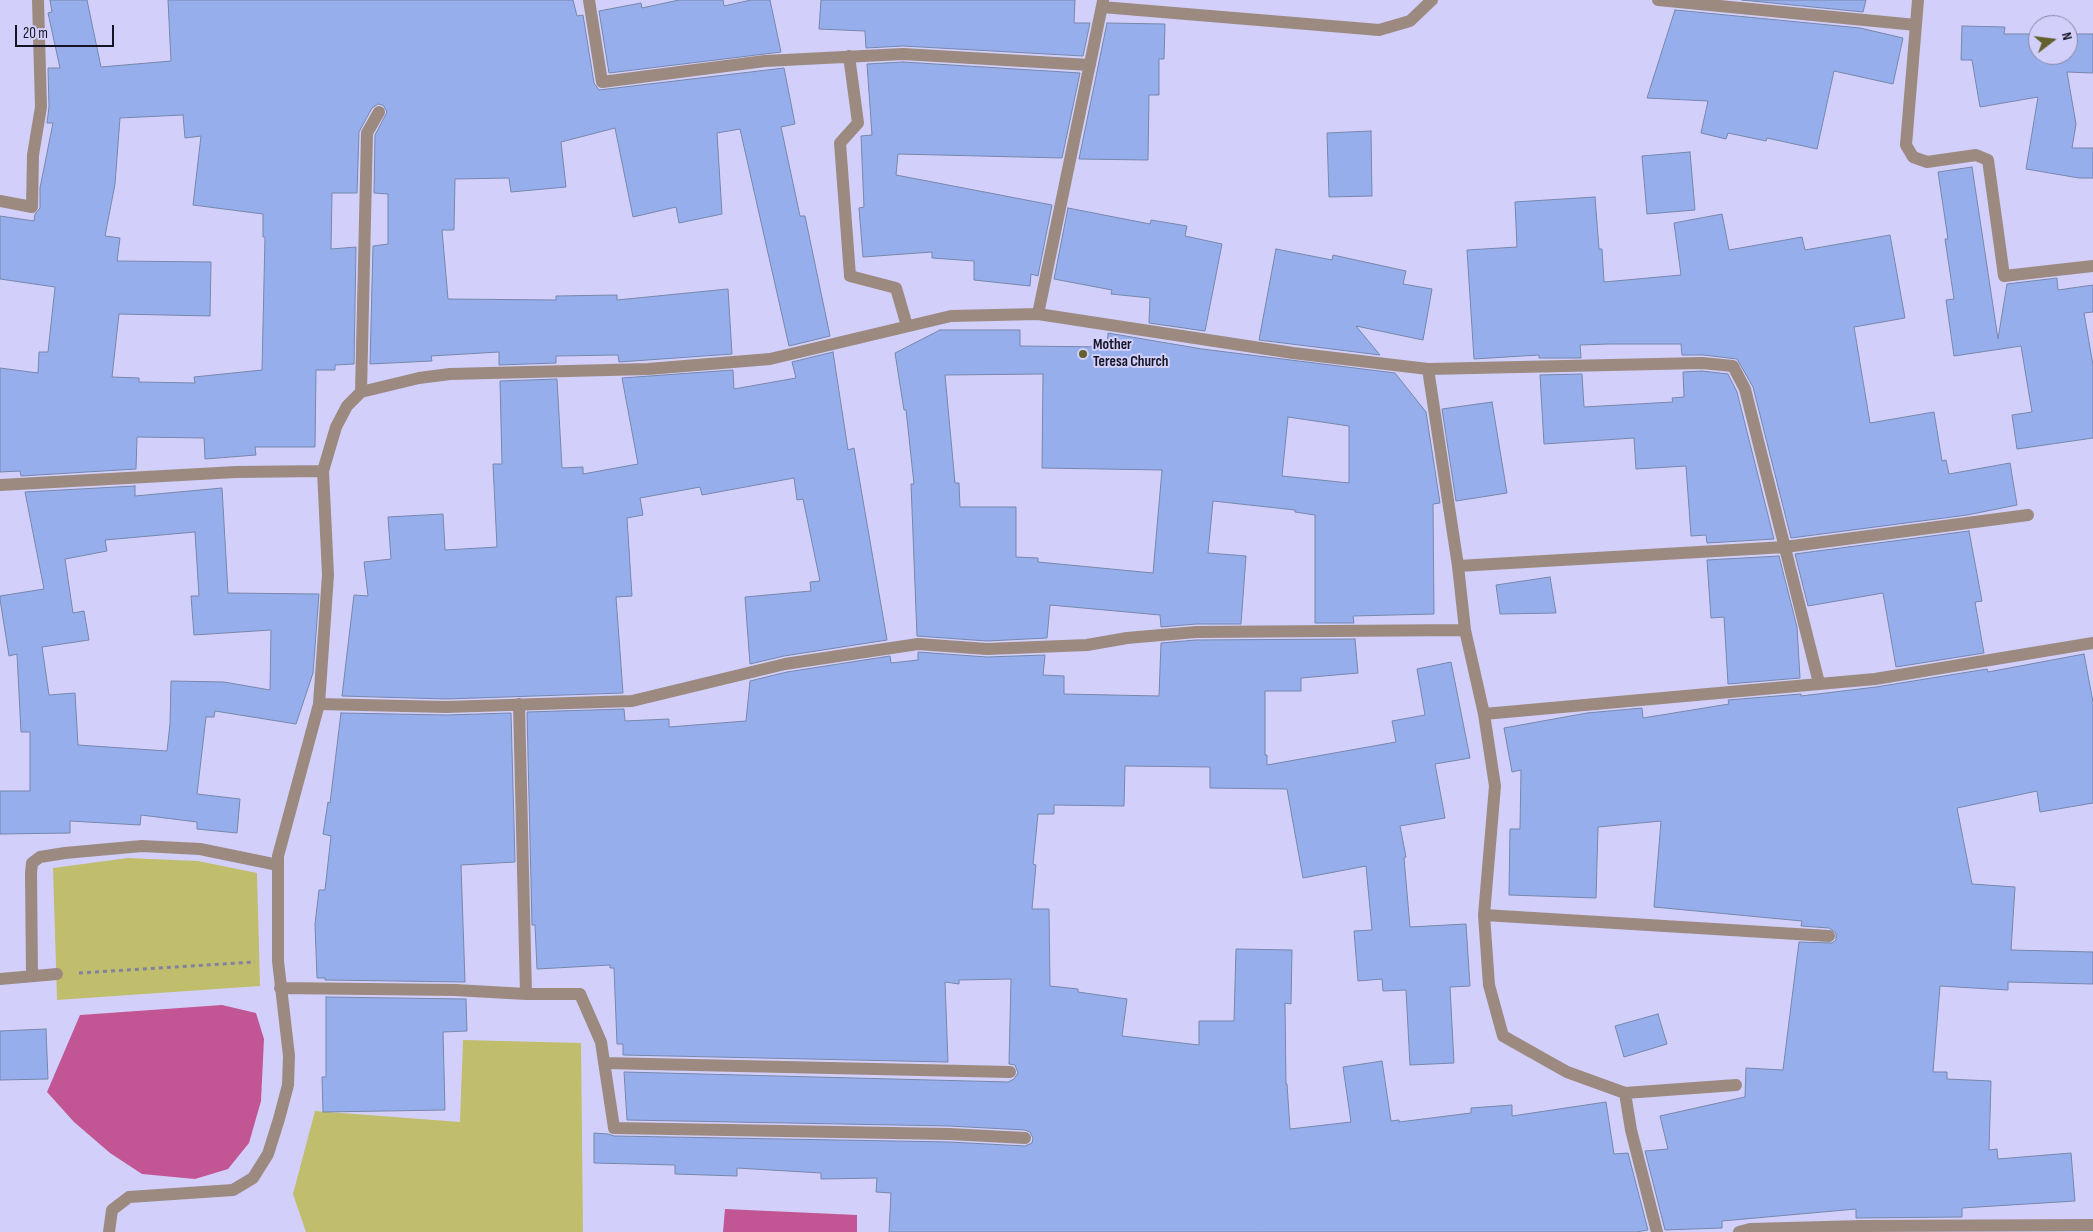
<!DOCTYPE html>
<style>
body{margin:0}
#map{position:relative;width:2093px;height:1232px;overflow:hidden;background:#d2d0fb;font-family:"Sofia Sans Condensed",sans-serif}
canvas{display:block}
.north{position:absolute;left:2028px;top:15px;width:50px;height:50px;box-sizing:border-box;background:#d2d0fb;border:1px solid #8685a5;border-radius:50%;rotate:75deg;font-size:14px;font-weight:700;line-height:20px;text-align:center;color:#151423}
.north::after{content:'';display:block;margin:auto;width:18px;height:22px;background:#62602d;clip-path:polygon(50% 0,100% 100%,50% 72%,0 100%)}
.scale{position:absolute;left:15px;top:25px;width:99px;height:22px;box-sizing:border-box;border:2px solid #151423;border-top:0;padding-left:6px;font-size:15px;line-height:18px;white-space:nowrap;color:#151423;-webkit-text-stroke:4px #d2d0fb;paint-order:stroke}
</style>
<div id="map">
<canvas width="2093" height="1232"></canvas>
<div class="north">N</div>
<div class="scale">20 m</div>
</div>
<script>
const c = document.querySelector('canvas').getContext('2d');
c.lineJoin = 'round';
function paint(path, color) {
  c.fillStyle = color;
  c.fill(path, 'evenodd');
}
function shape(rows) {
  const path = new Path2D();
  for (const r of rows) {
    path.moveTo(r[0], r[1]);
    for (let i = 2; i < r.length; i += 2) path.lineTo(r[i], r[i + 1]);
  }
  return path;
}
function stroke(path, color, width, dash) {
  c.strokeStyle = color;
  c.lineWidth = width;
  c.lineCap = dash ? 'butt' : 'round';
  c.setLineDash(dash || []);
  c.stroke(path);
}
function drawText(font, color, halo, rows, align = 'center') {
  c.font = font + ' "Sofia Sans Condensed",sans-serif';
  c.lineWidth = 4;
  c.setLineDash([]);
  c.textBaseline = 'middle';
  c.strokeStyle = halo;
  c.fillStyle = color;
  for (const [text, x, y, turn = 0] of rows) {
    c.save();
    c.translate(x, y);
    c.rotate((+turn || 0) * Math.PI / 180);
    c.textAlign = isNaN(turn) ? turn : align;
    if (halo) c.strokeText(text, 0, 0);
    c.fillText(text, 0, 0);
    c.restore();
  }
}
const green = shape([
 [128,858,198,861,257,873,260,986,57,1000,53,868],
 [463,1040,581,1043,583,1232,306,1232,293,1194,315,1111,460,1122]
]);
const water = shape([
 [222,1005,256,1013,264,1039,261,1101,249,1143,228,1169,195,1179,142,1174,110,1153,74,1122,47,1092,80,1015],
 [725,1209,857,1215,857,1232,723,1232]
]);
const building = shape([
 [50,0,87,0,101,67,171,61,168,0,573,0,577,16,583,15,594,83,599,90,784,68,795,124,781,127,800,216,805,216,830,336,789,346,740,129,717,133,722,214,679,223,676,207,633,217,615,128,561,142,566,187,511,192,509,178,455,179,454,230,442,230,448,299,556,300,556,296,617,295,617,300,728,289,732,354,619,362,618,355,556,356,556,363,499,365,499,352,431,356,432,361,370,364,373,246,388,244,388,194,374,193,375,135,387,112,383,105,378,104,372,108,359,132,357,193,332,193,331,249,356,247,354,364,335,365,335,370,316,370,315,447,255,447,256,455,205,459,204,438,137,437,136,469,21,476,20,471,0,472,0,368,38,373,39,352,48,352,55,287,0,279,0,216,34,221,35,214,40,208,40,188,53,123,47,123,49,107,48,68,60,68,48,13,52,12,50,0],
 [183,115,185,138,201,136,193,205,263,214,263,237,265,237,262,370,194,377,195,383,139,382,139,378,112,377,119,314,210,316,211,262,117,261,120,238,105,236,115,184,120,118,183,115],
 [679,0,723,0,724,6,751,0,770,0,781,52,609,73,599,11,641,3,642,8,679,0],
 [821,0,1075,0,1074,23,1090,23,1083,56,903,46,866,48,865,31,819,29,821,0],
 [1742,0,1866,0,1863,12,1742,0],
 [1675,10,1860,28,1903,38,1893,84,1834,71,1817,149,1767,138,1766,141,1728,133,1726,139,1701,133,1708,101,1647,98,1675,10],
 [1107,23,1165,24,1164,59,1159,59,1159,95,1149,95,1148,160,1079,159,1107,23],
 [1962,26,2005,27,2004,34,2038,34,2038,55,2068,55,2068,34,2093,34,2093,73,2067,72,2076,124,2072,148,2093,148,2093,178,2079,178,2026,169,2038,97,1980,107,1972,60,1961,60,1962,26],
 [903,62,1080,73,1062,158,898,154,896,175,1052,205,1038,276,1031,274,1030,286,974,280,974,261,932,258,932,252,863,257,859,208,864,207,861,136,872,135,867,64,903,62],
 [1371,131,1372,196,1329,197,1327,133,1371,131],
 [1690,152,1695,210,1647,214,1642,156,1690,152],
 [1972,167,1998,339,2007,284,2057,278,2058,290,2093,285,2093,312,2084,313,2093,365,2093,438,2017,449,2012,415,2032,412,2021,346,1954,356,1946,300,1954,299,1945,239,1948,239,1938,172,1972,167],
 [1595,197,1599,249,1602,249,1604,282,1681,275,1674,223,1722,214,1729,250,1802,237,1805,250,1890,235,1905,318,1854,327,1870,423,1934,412,1942,461,1946,460,1949,474,2010,463,2017,505,1967,515,1791,538,1753,387,1737,359,1703,355,1682,355,1681,344,1609,344,1580,345,1581,358,1539,358,1539,355,1474,359,1467,250,1517,247,1515,202,1595,197],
 [1068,208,1150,224,1151,220,1187,226,1185,236,1222,244,1205,331,1149,323,1150,298,1111,294,1112,290,1054,279,1068,208],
 [1276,249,1332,260,1333,255,1406,271,1403,284,1432,289,1423,340,1356,326,1380,355,1259,340,1276,249],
 [940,330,1020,330,1020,346,1107,347,1108,333,1202,349,1395,373,1426,412,1440,503,1433,504,1434,614,1353,616,1354,623,1315,623,1315,515,1295,512,1295,510,1213,501,1208,553,1246,556,1241,624,1196,624,1161,627,1160,615,1050,605,1047,638,987,641,917,636,911,484,914,484,906,410,904,410,895,353,940,330],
 [1043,374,1042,468,1162,470,1153,573,1038,562,1038,558,1016,557,1016,507,960,507,959,483,955,483,945,375,1043,374],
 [1288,417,1349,426,1349,483,1282,476,1288,417],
 [833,352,848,450,854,448,887,640,784,656,750,664,745,597,811,591,810,582,820,581,803,499,797,500,794,478,702,495,700,487,640,498,643,515,627,518,632,596,616,597,623,693,446,699,342,696,354,595,368,596,364,562,391,559,388,517,443,514,445,550,497,547,493,464,502,464,500,381,557,379,562,468,583,467,583,474,638,464,622,378,733,370,734,389,796,378,792,362,833,352],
 [1702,371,1728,374,1737,392,1774,539,1707,543,1706,535,1691,536,1686,466,1636,469,1634,438,1544,444,1540,375,1582,374,1584,407,1673,402,1672,398,1684,397,1683,372,1702,371],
 [1492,402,1507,493,1456,501,1442,409,1492,402],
 [135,486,135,496,222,488,228,593,319,594,313,673,296,724,215,711,214,717,206,717,197,794,240,799,237,833,197,829,197,822,141,815,140,825,70,821,70,833,0,834,0,791,30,791,30,732,21,732,17,654,9,656,0,599,0,596,44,589,25,492,135,486],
 [195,532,199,596,191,596,194,635,271,630,270,690,224,682,171,681,170,724,167,751,78,745,75,693,49,695,42,647,89,640,84,611,73,613,65,559,107,551,105,540,195,532],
 [1969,531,1982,601,1975,602,1984,653,1896,667,1883,593,1808,606,1795,554,1969,531],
 [1779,556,1797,627,1800,678,1728,684,1724,617,1711,618,1707,560,1779,556],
 [1550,577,1556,613,1500,614,1496,585,1550,577],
 [1355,639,1358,673,1301,678,1301,691,1265,691,1265,755,1267,755,1267,765,1396,742,1392,721,1425,715,1417,669,1451,662,1470,758,1435,764,1445,818,1400,826,1406,857,1404,858,1410,927,1466,924,1470,986,1450,987,1454,1063,1410,1065,1406,990,1383,991,1382,979,1358,981,1354,931,1372,930,1366,866,1303,878,1287,789,1210,788,1210,767,1125,766,1124,806,1054,805,1054,814,1038,814,1033,864,1036,865,1032,909,1049,909,1050,986,1078,989,1078,992,1127,999,1122,1036,1199,1045,1199,1021,1234,1021,1236,949,1292,950,1291,1004,1285,1003,1286,1084,1287,1084,1290,1129,1351,1122,1343,1067,1382,1061,1391,1121,1399,1120,1399,1122,1471,1113,1471,1108,1512,1105,1512,1116,1606,1102,1614,1154,1628,1153,1648,1230,1636,1232,889,1232,891,1193,876,1192,877,1178,821,1179,821,1173,737,1168,737,1176,675,1174,675,1165,594,1163,594,1133,608,1134,614,1136,949,1142,1025,1146,1032,1143,1033,1138,1030,1132,1025,1130,949,1126,627,1120,624,1072,1008,1082,1014,1079,1018,1073,1015,1065,1009,1064,1011,979,959,980,959,984,945,982,948,1062,623,1055,623,1044,617,1044,614,968,610,968,610,965,537,969,535,925,532,925,527,712,624,709,625,721,669,719,669,727,746,721,750,681,787,672,890,656,891,663,918,660,918,652,987,657,1045,655,1043,675,1064,676,1064,694,1159,696,1161,643,1196,640,1355,639],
 [2084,654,2093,702,2093,803,2040,812,2037,791,1957,808,1972,884,2015,887,2011,950,2093,952,2093,984,2008,982,2008,990,1940,986,1933,1072,1947,1072,1947,1079,1991,1081,1989,1150,1997,1149,1998,1159,2071,1153,2075,1201,1962,1208,1962,1217,1856,1218,1856,1209,1722,1221,1722,1228,1665,1230,1645,1151,1668,1149,1660,1116,1745,1097,1746,1068,1783,1070,1799,942,1832,943,1836,940,1836,933,1829,928,1801,926,1802,921,1654,907,1661,821,1598,827,1596,898,1509,895,1510,829,1520,829,1521,770,1512,772,1504,728,1587,713,1642,708,1643,718,1729,704,1728,700,1801,694,1801,696,1876,687,1987,669,1988,672,2084,654],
 [341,713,446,715,511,713,515,862,461,865,465,982,325,980,325,978,317,978,315,924,319,890,325,890,331,836,323,834,328,802,330,803,341,713],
 [326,997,466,999,467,1031,443,1032,445,1110,323,1112,322,1077,326,1077,326,997],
 [1658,1014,1667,1044,1624,1057,1615,1026,1658,1014],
 [46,1029,48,1079,0,1080,0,1031,46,1029]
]);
const path = shape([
 [79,973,255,962]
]);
const street = shape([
 [589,0,602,82,765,61,903,54,1090,65],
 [1658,0,1916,25],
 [1918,0,1906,145,1913,157,1927,162,1976,155,1988,160,2004,276,2093,266],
 [1102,7,1379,30,1410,21,1432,0],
 [849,56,858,123,840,143,850,276,896,288,907,326],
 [0,201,32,207,33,155,41,107,38,0],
 [1038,314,1103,1],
 [1428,369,1702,363,1733,366,1745,389,1819,683],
 [361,392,367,133,379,112],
 [0,485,236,472,323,471,336,427,347,406,361,392,419,378,450,374,648,369,770,359,951,316,1038,314,1293,353,1428,369,1458,566,1465,630,1484,714,1495,786,1484,915,1489,985,1503,1036,1567,1072,1625,1093,1631,1130,1657,1232],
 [1458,566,1785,547,2028,515],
 [319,704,446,707,632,701,785,664,918,644,987,649,1087,645,1127,638,1196,632,1465,630],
 [519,704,526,994],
 [1484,714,1875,679,2093,643],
 [1484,915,1829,936],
 [32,976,31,873,32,863,40,857,65,853,142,846,200,849,278,865],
 [0,979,57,974],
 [280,988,455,990,526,994,580,994,601,1042,614,1128,949,1134,1025,1138],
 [604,1063,1010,1072],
 [1625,1093,1736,1085],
 [109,1232,112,1210,129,1197,233,1190,253,1178,268,1154,279,1119,288,1085,289,1056,278,961,278,856,319,704,328,575,323,471],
 [1739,1232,1750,1229,1862,1226,2093,1225]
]);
const markers = [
 [1083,354,5,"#62602d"]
];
const poiNames = [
 ["Mother",1093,345],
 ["Teresa Church",1093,362]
];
paint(green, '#c0bd6d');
paint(water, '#c25694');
paint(building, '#96afec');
stroke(building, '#7786ab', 1);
stroke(path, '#8381a0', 3, [4, 4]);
stroke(street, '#9c8a81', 12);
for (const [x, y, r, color] of markers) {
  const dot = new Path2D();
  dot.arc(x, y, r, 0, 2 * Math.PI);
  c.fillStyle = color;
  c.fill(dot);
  stroke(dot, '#d2d0fb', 2);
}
drawText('bold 15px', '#151423', '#d2d0fb', poiNames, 'left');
</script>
